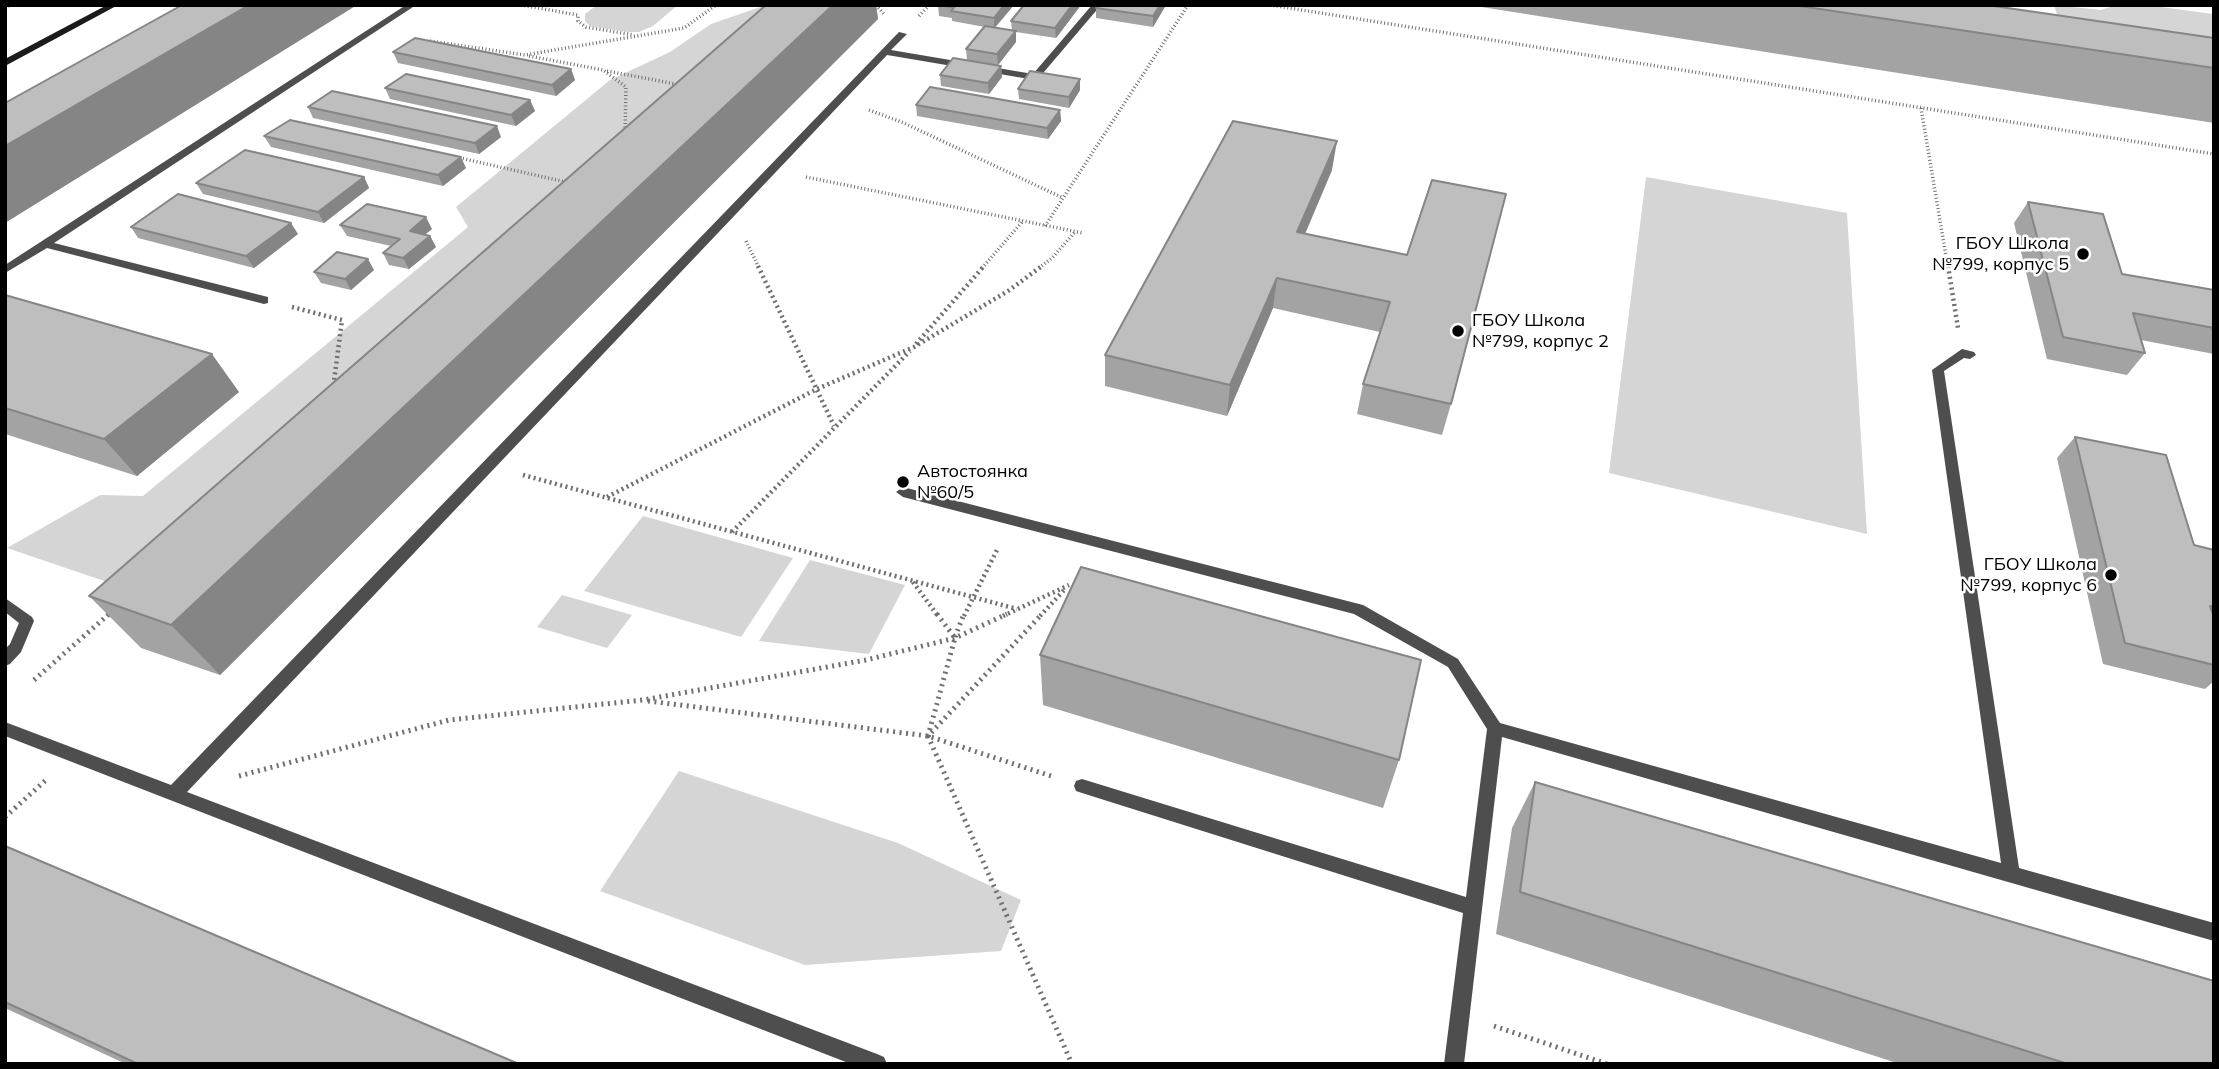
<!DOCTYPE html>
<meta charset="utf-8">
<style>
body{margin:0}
#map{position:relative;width:2219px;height:1069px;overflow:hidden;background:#fff;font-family:Mulish,sans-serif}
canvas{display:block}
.frame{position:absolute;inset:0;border:7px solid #000;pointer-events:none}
</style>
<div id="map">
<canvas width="2219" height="1069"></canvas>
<div class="frame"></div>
</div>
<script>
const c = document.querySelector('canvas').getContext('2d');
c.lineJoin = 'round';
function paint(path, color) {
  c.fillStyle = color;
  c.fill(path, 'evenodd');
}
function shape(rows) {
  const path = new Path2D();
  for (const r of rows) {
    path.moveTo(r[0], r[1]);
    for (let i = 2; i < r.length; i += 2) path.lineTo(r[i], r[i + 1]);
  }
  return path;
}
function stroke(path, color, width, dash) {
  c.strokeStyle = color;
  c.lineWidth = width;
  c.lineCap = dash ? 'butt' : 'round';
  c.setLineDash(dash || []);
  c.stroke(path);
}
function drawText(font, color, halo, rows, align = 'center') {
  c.font = font + ' Mulish,sans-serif';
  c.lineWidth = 5;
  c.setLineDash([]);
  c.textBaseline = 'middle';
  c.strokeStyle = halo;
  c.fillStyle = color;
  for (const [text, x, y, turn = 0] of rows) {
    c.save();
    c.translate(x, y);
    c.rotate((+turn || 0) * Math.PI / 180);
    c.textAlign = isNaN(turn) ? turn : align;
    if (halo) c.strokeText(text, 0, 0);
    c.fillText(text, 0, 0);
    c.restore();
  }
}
const green = shape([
 [597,5,678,5,653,26,639,32,627,32,590,26,585,21,585,14],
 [766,5,776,5,116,585,7,548,100,495,143,496,468,227,456,207,610,80,670,52,711,24],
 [2054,5,2101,10,2116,5,2146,5,2213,14,2214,42,2059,21],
 [1646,177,1847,213,1867,534,1609,473],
 [643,516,793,558,741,637,584,591],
 [810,560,905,585,869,654,759,641],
 [562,595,632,615,607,648,537,627],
 [679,771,898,843,1021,900,1001,951,805,965,600,891]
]);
const pathFar2 = shape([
 [521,5,578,15,578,21,586,27,634,35],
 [876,5,885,15],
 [1270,5,2214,154],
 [5,8,10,5],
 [919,16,929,5],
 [430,41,525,55,684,28,716,5],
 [529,56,603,70,626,87,625,132],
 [607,71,681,85],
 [1921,108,1948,268],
 [869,110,904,123,1063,198],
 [456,157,570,183],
 [806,177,1083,233],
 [1045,226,1188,5],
 [746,241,759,268],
 [982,268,1023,221],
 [1039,268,1052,258,1075,232]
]);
const pathFar1 = shape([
 [758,266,834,426],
 [1948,266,1958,328],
 [292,307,342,320,333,389],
 [916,344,984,266],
 [523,475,1017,609],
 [607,497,817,389,914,347,1008,291,1042,266],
 [732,532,910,351],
 [913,582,938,616],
 [107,616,111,612],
 [964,616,998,548],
 [1003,616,1069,585],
 [1040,616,1066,588]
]);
const path = shape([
 [937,614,955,638,928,736,1042,614],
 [955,637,964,614],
 [34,680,109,614],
 [648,701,928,736,1051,776],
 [928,736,1072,1064],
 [239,776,449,720,643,700,866,660,955,638,1007,614],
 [5,817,46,780],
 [1494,1026,1607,1064]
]);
const lane = shape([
 [406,5,416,5,54,243,268,297,268,303,264,304,47,248,5,273,5,265,406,5],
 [1092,5,1101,5,1038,79,1035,80,887,55,187,792,877,1054,884,1057,887,1064,851,1064,5,736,5,722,171,785,899,32,907,34,891,50,1033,74,1092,5],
 [1962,349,1974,352,1976,355,1970,359,1964,358,1944,371,2019,868,2214,923,2214,941,1502,737,1464,1064,1444,1064,1463,913,1082,793,1076,791,1074,786,1076,781,1082,779,1466,897,1487,729,1448,667,1354,614,903,497,896,492,903,487,1363,605,1458,659,1500,723,2001,863,1932,370,1962,349],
 [5,598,32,617,34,621,21,652,10,664,5,666,5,649,10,644,19,623,5,612,5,598]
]);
const secondary = shape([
 [107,5,118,5,5,66,5,59,107,5]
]);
const wall = shape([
 [766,5,876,5,878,19,220,675,141,648,89,596],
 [938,5,1014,5,995,28,1012,31,1011,21,1024,5,1081,5,1056,38,1016,32,1016,42,998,65,967,60,966,49,985,27,952,21,952,18,939,16],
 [1166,5,1153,27,1096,18,1096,8],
 [1469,5,1987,5,2214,38,2214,123],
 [393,52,571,69,575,80,556,96,398,63],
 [1001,66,1002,77,989,94,941,86,940,75],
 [1080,79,1080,90,1069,108,1019,99,1018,89],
 [385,88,530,100,535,111,516,126,390,99],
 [916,105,1060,110,1061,121,1048,139,917,116],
 [308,107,501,137,479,154,313,118],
 [264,136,466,168,443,186,271,147],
 [1332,170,1305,234,1407,255,1451,404,1442,435,1357,414,1363,384,1380,332,1273,308,1227,416,1105,386,1105,355],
 [364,177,369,188,324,223,203,194,196,183],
 [2028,202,2122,274,2214,290,2214,354,2141,340,2145,353,2127,375,2047,359,2014,223],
 [340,225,432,229,425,234,430,236,436,247,409,269,389,265,383,253,391,246,347,236],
 [131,227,298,234,254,268,138,238],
 [374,270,351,290,321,283,314,272],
 [5,295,239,392,137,476,5,434],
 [2075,437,2194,545,2214,550,2214,681,2205,689,2103,664,2057,458],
 [1040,655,1399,760,1383,808,1043,705],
 [1535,782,2214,1064,1900,1064,1496,934,1512,828],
 [5,846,519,1064,126,1064,5,1008]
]);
const shadedWall = shape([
 [249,5,357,5,5,223,5,146],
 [833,5,876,5,878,19,220,675,171,625],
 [1004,5,1014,5,994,28,994,18],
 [1072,5,1081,5,1056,38,1055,28],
 [1160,5,1166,5,1153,27,1153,16],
 [1016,31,1016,42,998,65,997,54],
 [1001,66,1002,77,989,94,988,83],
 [571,69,575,80,556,96,552,85],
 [1080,79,1080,90,1069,108,1069,97],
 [530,100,535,111,516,126,511,115],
 [1060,110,1061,121,1048,139,1047,128],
 [497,126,501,137,479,154,475,143],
 [1337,141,1332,170,1293,262,1297,232],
 [461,157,466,168,443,186,438,175],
 [364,177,369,188,324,223,318,212],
 [426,217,432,229,416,242,410,231],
 [291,223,298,234,254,268,246,256],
 [430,236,436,247,409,269,403,258],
 [368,259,374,270,351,290,345,279],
 [1277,278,1273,308,1227,416,1230,385],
 [212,354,239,392,137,476,104,439]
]);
const building = shape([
 [182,5,249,5,5,146,5,103,182,5],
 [766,5,833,5,171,625,89,596,766,5],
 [938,5,953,5,951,7,938,5],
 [956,5,1004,5,994,18,951,11,956,5],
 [1024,5,1072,5,1055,28,1011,21,1024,5],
 [1098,5,1160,5,1153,16,1096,8,1098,5],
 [1793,5,1987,5,2214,38,2214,68,1793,5],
 [985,26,1016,31,997,54,966,49,985,26],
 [415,38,571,69,552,85,393,52,415,38],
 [953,58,1001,66,988,83,940,75,953,58],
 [1030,71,1080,79,1069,97,1018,89,1030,71],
 [406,74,530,100,511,115,385,88,406,74],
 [930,87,1060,110,1047,128,916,105,930,87],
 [332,91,497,126,475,143,308,107,332,91],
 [290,120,461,157,438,175,264,136,290,120],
 [1233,121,1337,141,1297,232,1407,255,1432,180,1506,194,1451,404,1363,384,1390,302,1277,278,1230,385,1105,355,1233,121],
 [245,150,364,177,318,212,196,183,245,150],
 [178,194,291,223,246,256,131,227,178,194],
 [2028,202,2103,214,2122,274,2214,290,2214,328,2133,313,2145,353,2063,337,2028,202],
 [367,204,426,217,410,231,430,236,403,258,383,253,400,239,340,225,367,204],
 [337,252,368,259,345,279,314,272,337,252],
 [5,295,212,354,104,439,5,408,5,295],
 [2075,437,2166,455,2194,545,2214,550,2214,607,2210,606,2214,617,2214,665,2125,643,2075,437],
 [1081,567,1421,660,1399,760,1040,655,1081,567],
 [1535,782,2214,981,2214,1064,2068,1064,1520,892,1535,782],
 [5,846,519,1064,138,1064,5,1002,5,846]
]);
const markers = [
 [2083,254,7,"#000"],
 [1458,331,7,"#000"],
 [903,482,7,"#000"],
 [2111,575,7,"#000"]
];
const poiNames = [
 ["ГБОУ Школа",2069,244],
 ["№799, корпус 5",2069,265],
 ["ГБОУ Школа",1472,321,"left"],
 ["№799, корпус 2",1472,342,"left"],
 ["Автостоянка",917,472,"left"],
 ["№60/5",917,493,"left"],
 ["ГБОУ Школа",2097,565],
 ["№799, корпус 6",2097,586]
];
paint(green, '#d5d5d5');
stroke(pathFar2, '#707070', 3.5, [1, 2.5]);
stroke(pathFar1, '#707070', 4.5, [2, 3.5]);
stroke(path, '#707070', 5, [2, 4.5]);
paint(lane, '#4e4e4e');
paint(secondary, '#1b1b1b');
paint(wall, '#a3a3a3');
paint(shadedWall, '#858585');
paint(building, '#bebebe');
stroke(building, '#858585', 2);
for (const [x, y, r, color] of markers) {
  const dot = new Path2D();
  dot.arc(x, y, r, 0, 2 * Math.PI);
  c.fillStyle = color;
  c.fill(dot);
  stroke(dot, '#fff', 2.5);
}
drawText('18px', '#000', '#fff', poiNames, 'right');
</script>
